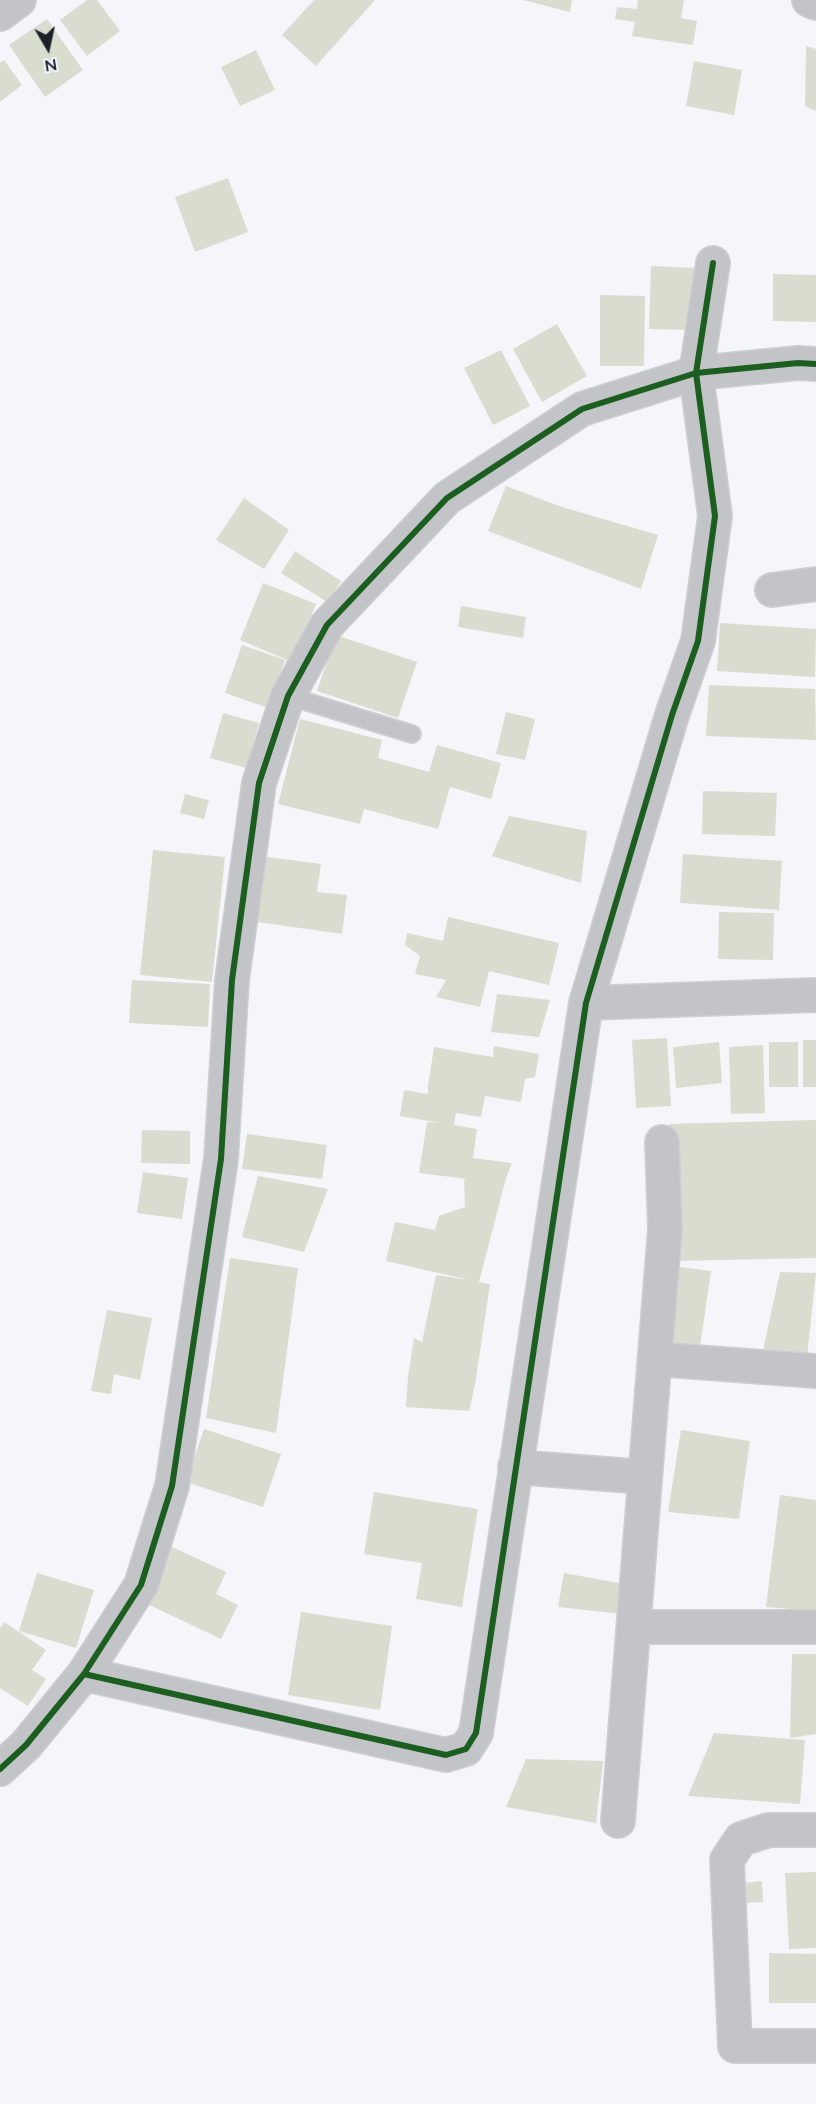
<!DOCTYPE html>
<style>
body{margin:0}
#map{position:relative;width:816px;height:2104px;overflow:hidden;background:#f4f6fa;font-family:Lato,sans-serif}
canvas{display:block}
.north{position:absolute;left:18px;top:18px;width:60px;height:60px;-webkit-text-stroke:4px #f0f5fe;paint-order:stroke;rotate:171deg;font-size:16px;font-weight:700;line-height:24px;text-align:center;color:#1c2028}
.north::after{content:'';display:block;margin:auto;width:21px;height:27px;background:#1c2028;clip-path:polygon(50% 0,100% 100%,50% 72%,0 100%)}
</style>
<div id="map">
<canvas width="816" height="2104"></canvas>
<div class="north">N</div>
</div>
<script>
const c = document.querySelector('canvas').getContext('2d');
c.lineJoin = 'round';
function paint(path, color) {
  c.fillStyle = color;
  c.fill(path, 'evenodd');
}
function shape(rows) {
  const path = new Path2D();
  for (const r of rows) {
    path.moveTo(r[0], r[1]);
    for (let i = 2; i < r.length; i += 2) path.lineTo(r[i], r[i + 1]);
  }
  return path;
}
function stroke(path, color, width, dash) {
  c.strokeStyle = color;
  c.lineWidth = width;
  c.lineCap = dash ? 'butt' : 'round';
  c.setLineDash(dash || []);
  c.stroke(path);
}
const building = shape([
 [87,0,97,0,120,31,87,56,60,20],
 [314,0,375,0,316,66,282,35],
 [523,0,572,0,570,12],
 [638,0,684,0,681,18,697,21,693,45,632,36,635,22,615,19,617,7,637,9],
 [47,19,83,70,45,97,9,45],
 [806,46,816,49,816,111,805,106],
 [256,50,275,90,240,106,221,67],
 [4,60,22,85,0,102,0,63],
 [694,61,742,70,734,115,686,106],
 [228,178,248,232,195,252,175,197],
 [651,266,695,268,693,330,649,329],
 [773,274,816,275,816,322,773,321],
 [600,295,645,296,644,366,600,366],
 [557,324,587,376,542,402,513,349],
 [501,350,530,406,493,425,464,368],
 [506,486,562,507,658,535,641,589,488,531],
 [244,498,289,530,264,569,216,540],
 [295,551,341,581,327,602,281,573],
 [263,583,316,604,292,662,240,640],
 [461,606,526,617,523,638,458,627],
 [720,623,816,629,815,677,717,671],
 [336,635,417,662,398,718,317,691],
 [242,645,285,660,268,708,225,693],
 [709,685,815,689,816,740,706,736],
 [506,712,535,719,525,760,496,754],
 [223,713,259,723,246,768,210,758],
 [300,719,382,740,378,758,429,772,437,745,501,763,491,799,450,787,438,829,364,809,360,824,278,804],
 [703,791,777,793,775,836,702,834],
 [185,794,209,800,204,819,180,813],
 [509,816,587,831,581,883,492,856],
 [153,850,225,857,212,982,140,975],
 [683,854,782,861,779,910,680,903],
 [260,856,321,864,317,892,347,895,342,934,251,921],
 [719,912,774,913,773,960,718,959],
 [448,917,559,943,549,985,489,971,480,1007,436,997,446,980,415,974,420,956,405,945,407,933,443,941],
 [132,980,210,984,208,1027,129,1023],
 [497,994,550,1000,539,1037,491,1032],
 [667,1038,671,1106,636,1108,632,1040],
 [803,1040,816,1040,816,1087,803,1087],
 [719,1042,722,1083,676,1088,673,1047],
 [769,1042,798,1042,798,1087,769,1087],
 [763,1045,765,1113,731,1114,729,1047],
 [494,1046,539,1054,535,1077,525,1079,521,1102,485,1096,481,1117,456,1113,454,1125,477,1129,473,1158,512,1163,506,1178,479,1282,490,1284,475,1385,469,1411,406,1407,408,1376,414,1338,422,1342,436,1275,469,1280,386,1261,395,1222,435,1230,439,1216,465,1207,464,1180,467,1179,419,1173,427,1122,440,1123,400,1116,404,1090,428,1094,428,1086,434,1047,493,1057],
 [816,1120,816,1258,672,1261,669,1124],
 [142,1130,190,1131,190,1164,141,1163],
 [247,1134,327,1145,322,1179,242,1169],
 [143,1172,188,1178,182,1219,137,1213],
 [258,1176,328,1189,304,1252,242,1237],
 [230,1258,298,1268,276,1433,206,1418],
 [680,1267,711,1271,700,1347,669,1342],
 [780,1272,816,1273,807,1357,763,1350],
 [107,1310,152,1318,140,1380,114,1374,111,1394,91,1391],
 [204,1429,281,1454,263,1507,186,1482],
 [681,1430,750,1441,739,1519,668,1512],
 [374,1492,478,1509,462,1607,416,1599,422,1563,364,1554],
 [780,1495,816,1500,816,1611,766,1607],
 [170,1546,226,1572,216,1594,238,1605,221,1639,143,1602],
 [37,1573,94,1590,76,1648,19,1631],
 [564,1573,624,1584,620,1614,558,1607],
 [301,1612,392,1626,380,1710,288,1695],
 [4,1622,46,1650,32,1670,46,1679,28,1706,0,1688,0,1628],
 [792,1654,816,1654,816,1734,790,1738],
 [714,1733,805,1740,800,1804,688,1796],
 [526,1759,603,1761,596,1823,506,1807],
 [816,1872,816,1948,789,1949,785,1873],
 [762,1881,763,1902,744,1903,742,1883],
 [769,1953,816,1954,816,2003,769,2003]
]);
const lane = shape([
 [288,696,412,734]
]);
const street = shape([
 [809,0,816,3],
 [0,14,19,0],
 [772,590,816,584],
 [586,1003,816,995],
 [655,1359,816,1371],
 [515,1467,645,1477],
 [634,1627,816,1627],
 [84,1674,446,1755,466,1749,476,1733,586,1003,672,715,698,641,715,516,696,373,713,263],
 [0,1769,26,1745,84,1674,141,1585,172,1486,221,1159,232,980,259,783,288,696,327,625,447,498,582,409,696,373,798,363,816,364],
 [618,1821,665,1228,662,1142],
 [816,1830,769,1830,741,1839,727,1860,735,2046,816,2046]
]);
const cycleway = shape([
 [84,1674,446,1755,466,1749,476,1733,586,1003,672,715,698,641,715,516,696,373,713,263],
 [0,1769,26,1745,84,1674,141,1585,172,1486,221,1159,232,980,259,783,288,696,327,625,447,498,582,409,696,373,798,363,816,364]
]);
paint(building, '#d8ddcf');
stroke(lane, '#cecfd3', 20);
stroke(street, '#cecfd3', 36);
stroke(lane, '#c2c4c7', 16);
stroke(street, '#c2c4c7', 33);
stroke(cycleway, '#1b5e20', 6);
</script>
